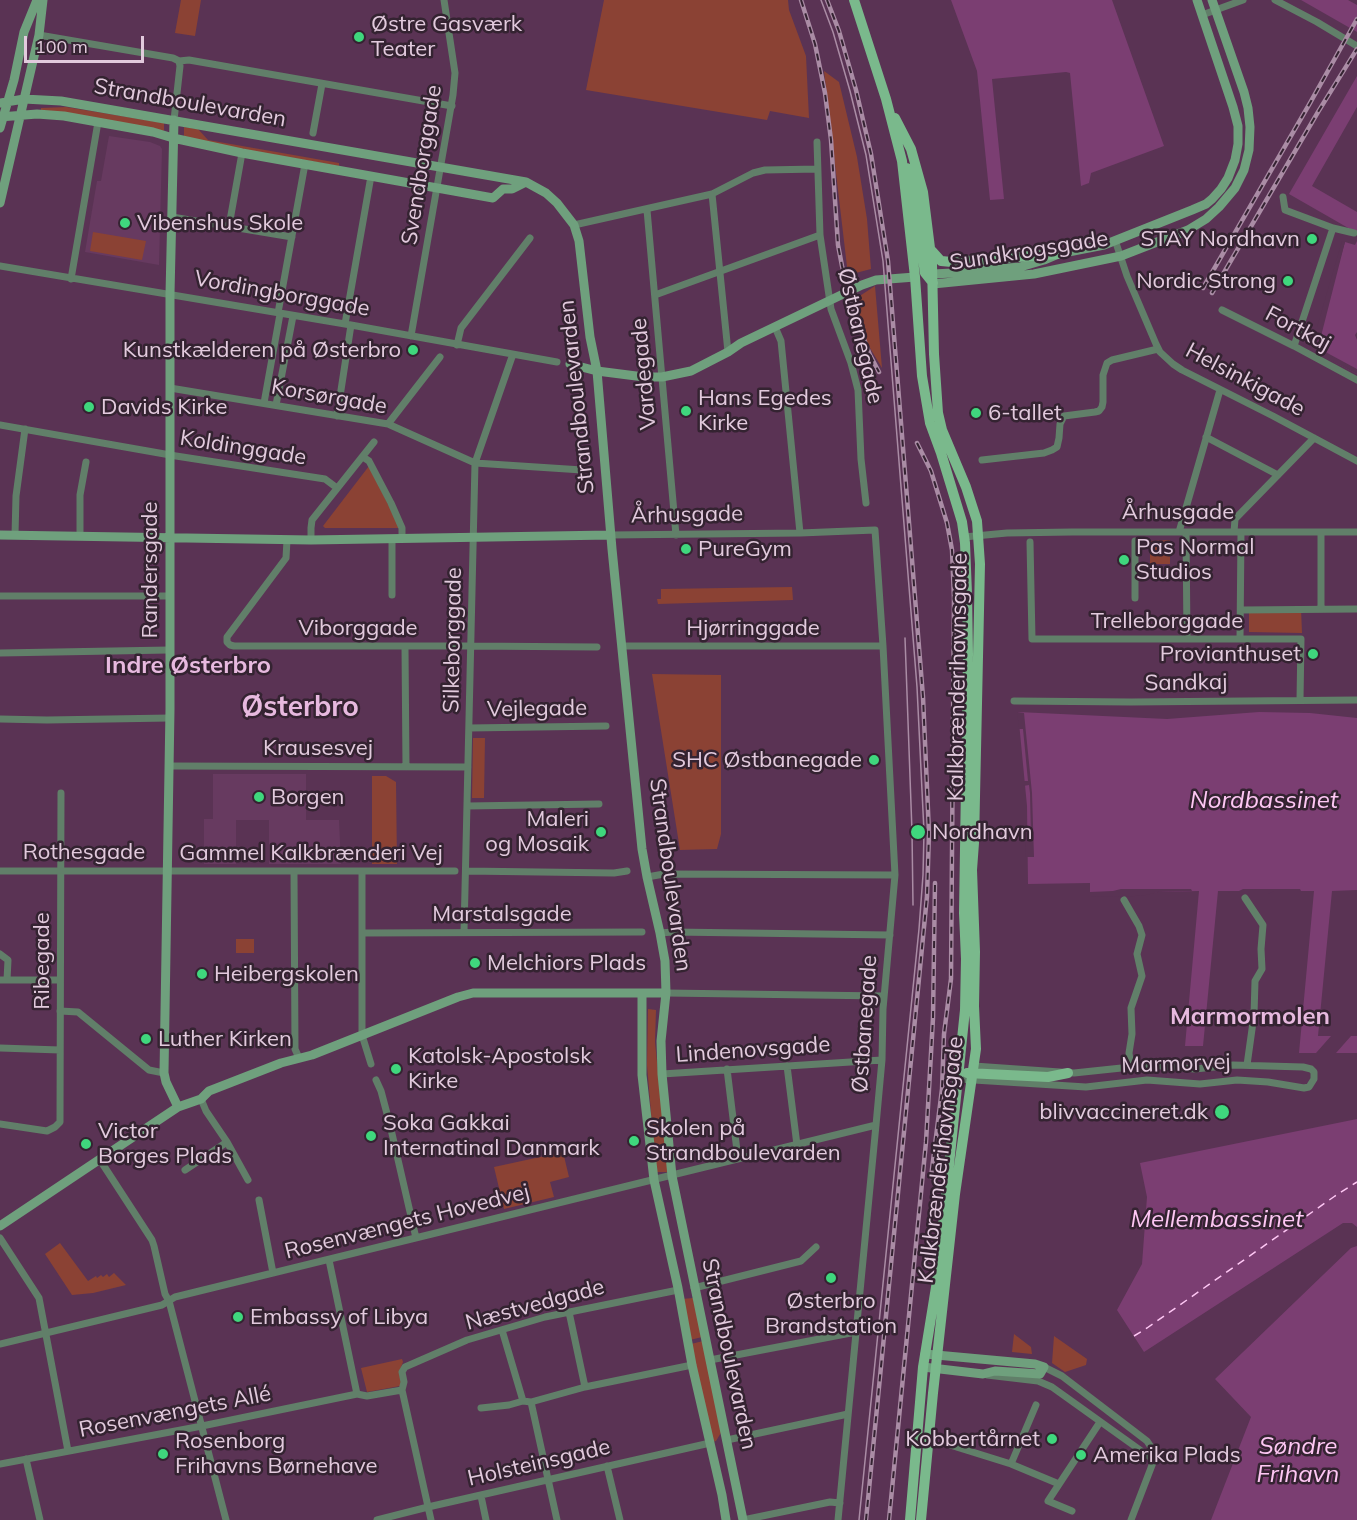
<!DOCTYPE html>
<meta charset="utf-8">
<style>
body{margin:0}
#map{position:relative;width:1357px;height:1520px;overflow:hidden;background:#5a3354;font-family:Mulish,sans-serif}
canvas{display:block}
.scale{position:absolute;left:24px;top:36px;width:120px;height:27px;box-sizing:border-box;border:3px solid #e2cadd;border-top:0;padding-left:8px;font-size:18px;line-height:21px;white-space:nowrap;color:#e2cadd;-webkit-text-stroke:4px #342331;paint-order:stroke}
</style>
<div id="map">
<canvas width="1357" height="1520"></canvas>
<div class="scale">100 m</div>
</div>
<script>
const c = document.querySelector('canvas').getContext('2d');
c.lineJoin = 'round';
function paint(path, color) {
  c.fillStyle = color;
  c.fill(path, 'evenodd');
}
function shape(rows) {
  const path = new Path2D();
  for (const r of rows) {
    path.moveTo(r[0], r[1]);
    for (let i = 2; i < r.length; i += 2) path.lineTo(r[i], r[i + 1]);
  }
  return path;
}
function stroke(path, color, width, dash) {
  c.strokeStyle = color;
  c.lineWidth = width;
  c.lineCap = dash ? 'butt' : 'round';
  c.setLineDash(dash || []);
  c.stroke(path);
}
function drawText(font, color, halo, rows, align = 'center') {
  c.font = font + ' Mulish,sans-serif';
  c.lineWidth = 5;
  c.setLineDash([]);
  c.textBaseline = 'middle';
  c.strokeStyle = halo;
  c.fillStyle = color;
  for (const [text, x, y, turn = 0] of rows) {
    c.save();
    c.translate(x, y);
    c.rotate((+turn || 0) * Math.PI / 180);
    c.textAlign = isNaN(turn) ? turn : align;
    if (halo) c.strokeText(text, 0, 0);
    c.fillText(text, 0, 0);
    c.restore();
  }
}
const built = shape([
 [109,136,150,142,160,146,162,149,159,265,85,252,97,181,101,181],
 [213,774,306,774,306,820,339,820,341,864,269,864,269,820,236,820,236,864,204,864,204,819,213,819]
]);
const green = shape([
 [181,0,201,0,195,36,175,33],
 [604,0,788,0,789,10,806,56,809,118,770,111,767,120,586,90],
 [824,71,839,82,857,157,867,219,871,269,848,275],
 [66,107,164,123,164,130,163,131,41,110,41,108],
 [184,127,198,129,208,140,339,163,339,166,222,146,184,137],
 [93,232,146,241,142,260,90,251],
 [875,286,882,368,867,343,852,301],
 [369,466,400,528,325,528,323,526],
 [1170,540,1170,564,1150,564,1150,541],
 [792,587,793,600,658,604,657,599,661,599,661,589],
 [1249,608,1301,608,1302,633,1249,632],
 [652,674,721,675,721,834,717,849,680,850],
 [473,738,485,738,484,798,472,798],
 [372,776,386,776,396,782,397,864,372,864],
 [236,939,254,939,254,953,236,953],
 [648,1009,656,1010,655,1042,668,1172,656,1172,647,1065],
 [563,1152,569,1177,550,1182,554,1197,504,1209,494,1167],
 [60,1243,88,1281,96,1276,97,1278,101,1275,103,1277,107,1274,109,1277,114,1273,126,1285,93,1293,72,1295,45,1254],
 [693,1298,702,1337,690,1340,682,1299],
 [1014,1334,1031,1347,1032,1354,1012,1352],
 [1054,1336,1087,1359,1086,1365,1065,1372,1052,1363],
 [703,1341,722,1431,716,1441,712,1442,691,1344],
 [402,1359,403,1362,399,1372,401,1382,400,1386,367,1392,361,1368]
]);
const water = shape([
 [951,0,1112,0,1164,146,1091,173,1089,183,1081,186,1070,73,1066,72,992,79,1004,199,990,200,977,71],
 [1301,0,1348,0,1357,5,1357,32],
 [1357,76,1357,107,1312,186,1357,212,1357,233,1289,194],
 [1357,241,1357,332,1355,335,1357,340,1357,374,1313,351,1345,242,1355,245],
 [1018,712,1167,719,1259,712,1310,713,1357,718,1357,890,1332,891,1318,1036,1331,1036,1316,1053,1299,1053,1314,891,1218,891,1203,1046,1185,1046,1199,891,1158,892,1090,896,1090,883,1028,884,1027,806],
 [1351,1036,1357,1036,1357,1053,1336,1053],
 [1357,1119,1357,1227,1352,1223,1343,1223,1144,1352,1117,1310,1142,1264,1147,1197,1140,1163],
 [1357,1246,1357,1520,1211,1520,1251,1417,1215,1379,1351,1248]
]);
const pier = shape([
 [1342,241,1345,242,1318,348,1357,369,1357,374,1310,350,1312,343,1307,341,1305,337,1308,329,1313,327,1317,327],
 [1017,712,1024,713,1032,793,1034,857,1026,857,1025,838,1031,838,1030,793,1029,785,1023,786,1023,781,1028,781,1023,729,1019,729],
 [1121,889,1191,889,1192,891,1158,892,1146,895,1124,897,1090,896,1090,892,1113,891],
 [1243,889,1300,889,1301,891,1274,891,1268,894,1230,894,1228,891,1239,891]
]);
const ferry = shape([
 [1134,1336,1147,1328,1335,1196,1357,1182]
]);
const street = shape([
 [1275,0,1317,22,1357,46],
 [1202,15,1243,0],
 [39,35,173,58,179,61,189,60,452,106],
 [174,120,180,66,179,61],
 [313,133,322,84],
 [817,142,820,235,831,309,851,363,858,390,861,459,866,503],
 [712,194,728,352],
 [1283,197,1285,210,1333,228,1354,233],
 [647,210,676,535],
 [172,217,292,237],
 [574,225,712,194,753,173,765,170,817,169],
 [229,226,242,153],
 [1115,240,1127,276,1156,344,1160,352,1173,364,1182,370,1273,416,1357,461],
 [0,266,351,325,557,362],
 [71,279,98,122],
 [655,295,820,235],
 [1222,310,1294,346,1357,380],
 [278,313,305,164],
 [345,324,371,176],
 [775,327,781,341,800,533],
 [411,336,453,95,455,73,444,0],
 [457,345,461,328,530,238],
 [1294,346,1333,228],
 [170,388,388,424,475,463,582,470],
 [264,403,280,314],
 [276,405,293,316],
 [337,416,351,325],
 [388,424,440,357],
 [0,425,176,456,325,479,337,488],
 [1206,437,1278,475],
 [363,457,369,461,391,503,402,528,402,538],
 [982,460,1044,453,1052,450,1057,447,1059,438,1060,424,1064,416,1095,412,1099,411,1102,407,1103,402,1103,375,1107,363,1112,360,1158,349],
 [1179,532,1220,390],
 [1186,532,1187,639],
 [1234,532,1235,519,1314,438],
 [15,535,16,496,25,429],
 [610,535,800,533,875,530,883,646,895,875,883,1009,882,1060,876,1125,838,1520],
 [80,536,80,495,86,462],
 [964,537,1007,533,1072,532,1357,532],
 [392,539,392,595],
 [287,540,286,558,227,637,227,642,230,645,234,646,471,646,597,647],
 [311,540,311,528,312,520,374,442],
 [1135,541,1135,598],
 [1030,542,1032,639,1301,639,1300,700],
 [0,596,170,596],
 [1321,609,1321,532],
 [1241,610,1357,609],
 [1240,639,1241,532],
 [622,646,883,646],
 [405,647,406,767],
 [0,653,169,650],
 [1014,701,1131,702,1357,700],
 [0,719,47,720,170,718],
 [469,728,606,726],
 [169,766,468,767],
 [467,806,599,804],
 [0,871,455,871],
 [294,871,295,1049,299,1058],
 [362,871,362,1035,371,1064],
 [466,871,614,873,627,871],
 [647,877,664,874,895,875],
 [1245,898,1263,925,1261,949,1262,969,1255,981,1254,1015,1247,1065],
 [1124,900,1139,926,1142,935,1137,954,1142,976,1131,1008,1132,1034,1129,1053,1131,1067],
 [464,932,475,463,513,354],
 [362,933,642,932],
 [660,933,673,932,890,935],
 [0,954,8,960,7,980],
 [0,980,60,980],
 [666,993,884,996],
 [60,1011,78,1012,149,1070,164,1073],
 [0,1048,60,1050],
 [787,1066,797,1145],
 [727,1069,738,1159],
 [662,1074,882,1060],
 [958,1079,1086,1087,1147,1080,1200,1084,1237,1080,1268,1082,1304,1088,1309,1087,1314,1079,1314,1072,1311,1069,1303,1067,1233,1065,1195,1069,1150,1065,1074,1073,974,1066],
 [376,1080,381,1091,390,1125,416,1238],
 [201,1099,206,1111,227,1142,248,1180],
 [0,1124,47,1131,55,1127,60,1122,61,793],
 [100,1160,152,1240,154,1246,165,1294,169,1301,226,1520],
 [185,1170,227,1142],
 [259,1200,273,1273],
 [0,1238,39,1298,68,1451],
 [694,1288,801,1261,816,1247],
 [569,1312,585,1387],
 [502,1330,523,1401,531,1402,557,1520],
 [0,1344,162,1305,175,1297,876,1125],
 [710,1360,856,1332],
 [1044,1367,1062,1376,1147,1441,1151,1447,1154,1453,1154,1460,1131,1520],
 [987,1375,1038,1381,1052,1387,1154,1460],
 [357,1394,367,1396,402,1390],
 [531,1402,585,1387,692,1365],
 [481,1408,509,1405,523,1401],
 [727,1440,848,1414],
 [950,1445,1011,1464,1059,1484],
 [26,1459,40,1520],
 [0,1464,202,1426,357,1394,329,1260],
 [1011,1464,1036,1405],
 [607,1466,620,1520],
 [481,1496,486,1520],
 [1072,1511,1048,1501,1100,1422],
 [377,1520,428,1507,710,1443],
 [431,1520,402,1390,404,1382,402,1372,405,1367,467,1340,545,1317,678,1290],
 [743,1520,830,1502,840,1503]
]);
const secondary = shape([
 [0,103,24,99,61,101,526,182,546,193,557,203,574,225,579,241,590,337,597,371,612,549,642,849,647,877,660,933,665,961,666,993,661,1041,662,1074,672,1176,743,1520],
 [0,117,37,114,64,116,153,132,173,138,242,153,493,198,503,189,512,189,526,182],
 [174,120,170,294,170,709,164,1073,166,1082,178,1107],
 [0,128,14,80,24,32,37,0],
 [0,203,39,35,43,0],
 [933,274,952,273,1020,267,1044,260,1058,254,1104,245,1192,210,1206,204,1212,199,1221,189,1228,178,1235,160,1238,144,1238,126,1233,107,1197,0],
 [933,284,1034,274,1121,256,1188,230,1206,219,1219,207,1235,188,1244,170,1249,150,1250,127,1248,108,1244,92,1212,0],
 [570,364,597,371,644,377,662,377,691,371,728,352,741,343,862,285,876,280,915,277],
 [0,535,311,540,610,535],
 [642,994,642,1075,654,1180,678,1288,692,1365,722,1495,726,1520],
 [0,1226,178,1107,201,1099,209,1091,281,1063,312,1055,458,997,473,993,666,993],
 [923,1367,983,1374,995,1371,1040,1374,1044,1367,1035,1364,925,1354]
]);
const primary = shape([
 [854,0,886,99,902,161,915,277,922,376,930,423,941,453,962,522,965,543,967,594,968,654,964,913,966,959,965,1010,937,1281,923,1367,910,1520],
 [895,118,911,149,923,192,932,264,934,354,938,413,942,430,966,487,977,521,980,564,974,843,972,870,975,952,974,1006,976,1049,955,1194,933,1393,921,1520],
 [907,168,911,178,925,273,933,283],
 [932,251,941,261,952,262,1058,254],
 [967,1073,1048,1077,1068,1073]
]);
const tram = shape([
 [821,0,833,32,850,91,866,155,883,261,917,687,924,832,923,875,919,929,859,1520],
 [905,638,912,832,913,905]
]);
const rail = shape([
 [801,0,815,44,825,93,831,140,838,245,842,266,852,308,870,355,879,372],
 [827,0,839,31,856,90,871,154,888,261,923,697,929,833,927,896,921,958,866,1520],
 [1203,288,1310,103,1357,19],
 [1212,293,1318,112,1357,49],
 [917,443,931,471,947,523,952,550,954,598,951,979,944,1034,942,1089,931,1177],
 [889,1520,926,1142,933,1018,935,883]
]);
const markers = [
 [359,37,6,"#3fd77d"],
 [125,223,6,"#3fd77d"],
 [1312,239,6,"#3fd77d"],
 [1288,281,6,"#3fd77d"],
 [413,350,6,"#3fd77d"],
 [89,407,6,"#3fd77d"],
 [686,411,6,"#3fd77d"],
 [976,413,6,"#3fd77d"],
 [686,549,6,"#3fd77d"],
 [1124,560,6,"#3fd77d"],
 [1313,654,6,"#3fd77d"],
 [874,760,6,"#3fd77d"],
 [259,797,6,"#3fd77d"],
 [601,832,6,"#3fd77d"],
 [918,832,8,"#3fd77d"],
 [475,963,6,"#3fd77d"],
 [202,974,6,"#3fd77d"],
 [146,1039,6,"#3fd77d"],
 [396,1069,6,"#3fd77d"],
 [1222,1112,8,"#3fd77d"],
 [371,1136,6,"#3fd77d"],
 [634,1141,6,"#3fd77d"],
 [86,1144,6,"#3fd77d"],
 [831,1278,6,"#3fd77d"],
 [238,1317,6,"#3fd77d"],
 [1052,1439,6,"#3fd77d"],
 [163,1454,6,"#3fd77d"],
 [1081,1455,6,"#3fd77d"]
];
const poiNames = [
 ["Østre Gasværk",371,24],
 ["Teater",371,49],
 ["Vibenshus Skole",137,223],
 ["STAY Nordhavn",1300,239,"right"],
 ["Nordic Strong",1276,281,"right"],
 ["Kunstkælderen på Østerbro",401,350,"right"],
 ["Hans Egedes",698,398],
 ["Kirke",698,423],
 ["Davids Kirke",101,407],
 ["6-tallet",988,413],
 ["Pas Normal",1136,547],
 ["Studios",1136,572],
 ["PureGym",698,549],
 ["Provianthuset",1301,654,"right"],
 ["SHC Østbanegade",862,760,"right"],
 ["Borgen",271,797],
 ["Maleri",589,819,"right"],
 ["og Mosaik",589,844,"right"],
 ["Nordhavn",932,832],
 ["Melchiors Plads",487,963],
 ["Heibergskolen",214,974],
 ["Luther Kirken",158,1039],
 ["Katolsk-Apostolsk",408,1056],
 ["Kirke",408,1081],
 ["blivvaccineret.dk",1208,1112,"right"],
 ["Soka Gakkai",383,1123],
 ["Internatinal Danmark",383,1148],
 ["Skolen på",646,1128],
 ["Strandboulevarden",646,1153],
 ["Victor",98,1131],
 ["Borges Plads",98,1156],
 ["Østerbro",831,1301,"center"],
 ["Brandstation",831,1326,"center"],
 ["Embassy of Libya",250,1317],
 ["Kobbertårnet",1040,1439,"right"],
 ["Rosenborg",175,1441],
 ["Frihavns Børnehave",175,1466],
 ["Amerika Plads",1093,1455]
];
const streetNames = [
 ["Strandboulevarden",190,103,10],
 ["Svendborggade",422,165,-81],
 ["Sundkrogsgade",1029,251,-9],
 ["Vordingborggade",282,294,10],
 ["Fortkaj",1298,329,28],
 ["Østbanegade",860,336,77],
 ["Vardegade",644,374,-95],
 ["Helsinkigade",1245,380,28],
 ["Korsørgade",329,397,10],
 ["Strandboulevarden",577,397,-96],
 ["Koldinggade",243,448,9],
 ["Århusgade",1178,512],
 ["Århusgade",687,515,-1],
 ["Randersgade",150,570,-90],
 ["Trelleborggade",1167,621],
 ["Viborggade",358,628],
 ["Hjørringgade",753,628],
 ["Silkeborggade",453,640,-89],
 ["Kalkbrænderihavnsgade",958,677,-89],
 ["Sandkaj",1186,683,-1],
 ["Vejlegade",537,709,-1],
 ["Krausesvej",318,748],
 ["Rothesgade",84,852],
 ["Gammel Kalkbrænderi Vej",311,853],
 ["Strandboulevarden",670,875,82],
 ["Marstalsgade",502,914],
 ["Ribegade",42,961,-90],
 ["Østbanegade",865,1024,-86],
 ["Lindenovsgade",753,1050,-4],
 ["Marmorvej",1176,1064,-2],
 ["Kalkbrænderihavnsgade",941,1160,-83],
 ["Rosenvængets Hovedvej",407,1222,-14],
 ["Næstvedgade",535,1305,-15],
 ["Strandboulevarden",729,1354,78],
 ["Rosenvængets Allé",175,1412,-11],
 ["Holsteinsgade",539,1463,-13]
];
const neighbourhoodNames = [
 ["Indre Østerbro",188,666],
 ["Marmormolen",1250,1017]
];
const waterNames = [
 ["Nordbassinet",1264,801],
 ["Mellembassinet",1217,1220],
 ["Søndre",1298,1447],
 ["Frihavn",1298,1475]
];
const districtNames = [
 ["Østerbro",300,708]
];
paint(built, '#673a60');
paint(green, '#8b4234');
paint(water, '#7b3e72');
paint(pier, '#5a3354');
stroke(ferry, '#fec7f4', 1.5, [8, 6]);
stroke(street, '#617f69', 7);
stroke(secondary, '#6fa07d', 9);
stroke(primary, '#7ab98c', 10);
stroke(tram, '#aa8ca5', 1.5);
stroke(rail, '#aa8ca5', 4.5);
stroke(rail, '#342331', 2, [7]);
for (const [x, y, r, color] of markers) {
  const dot = new Path2D();
  dot.arc(x, y, r, 0, 2 * Math.PI);
  c.fillStyle = color;
  c.fill(dot);
  stroke(dot, '#342331', 2);
}
drawText('22px', '#e2cadd', '#342331', poiNames, 'left');
drawText('22px', '#e2cadd', '#342331', streetNames);
drawText('bold 24px', '#e7b9df', '#342331', neighbourhoodNames);
drawText('italic 24px', '#fec7f4', '#342331', waterNames);
drawText('bold 28px', '#e7b9df', '#342331', districtNames);
</script>
